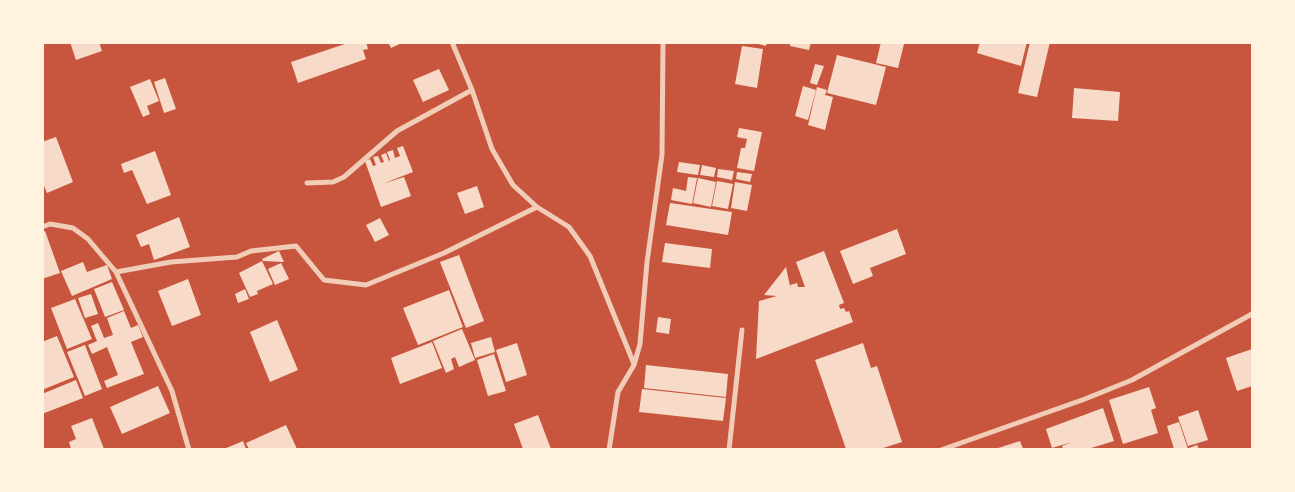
<!DOCTYPE html>
<style>
body{margin:0}
#map{position:relative;width:1295px;height:492px;overflow:hidden;background:#c8553d;font-family:"Public Sans",sans-serif}
canvas{display:block}
.frame{position:absolute;inset:0;border:44px solid #fff3e0;pointer-events:none}
</style>
<div id="map">
<canvas width="1295" height="492"></canvas>
<div class="frame"></div>
</div>
<script>
const c = document.querySelector('canvas').getContext('2d');
c.lineJoin = 'round';
function paint(path, color) {
  c.fillStyle = color;
  c.fill(path, 'evenodd');
}
function shape(rows) {
  const path = new Path2D();
  for (const r of rows) {
    path.moveTo(r[0], r[1]);
    for (let i = 2; i < r.length; i += 2) path.lineTo(r[i], r[i + 1]);
  }
  return path;
}
function stroke(path, color, width, dash) {
  c.strokeStyle = color;
  c.lineWidth = width;
  c.lineCap = dash ? 'butt' : 'round';
  c.setLineDash(dash || []);
  c.stroke(path);
}
const building = shape([
 [70,42,99,42,102,51,76,60],
 [351,42,366,42,368,49,363,50,366,59,298,83,291,62],
 [388,42,404,42,391,48],
 [751,42,767,42,766,46],
 [790,42,811,42,809,50,790,46],
 [881,42,904,44,898,68,876,63],
 [980,42,1027,42,1021,66,977,53],
 [1030,42,1050,42,1037,97,1018,93],
 [742,46,763,49,757,88,735,84],
 [837,55,886,67,876,105,827,93],
 [815,64,824,66,817,85,810,83],
 [439,69,449,90,423,102,413,80],
 [165,78,176,109,164,113,154,82],
 [150,79,159,101,147,106,150,114,143,117,130,87],
 [803,86,816,90,808,120,795,116],
 [817,87,827,90,825,95,833,97,825,130,808,125],
 [1074,88,1120,92,1118,121,1072,118],
 [739,128,762,132,754,171,737,168,741,148,745,148,747,139,737,137],
 [56,137,73,182,47,193,42,181,42,142],
 [403,146,413,172,382,184,404,177,411,196,381,207,365,161,370,159,373,166,376,165,373,157,378,156,381,163,384,162,381,155,386,153,389,161,390,160,387,152,393,150,395,158,400,156,397,148],
 [155,151,171,195,147,204,132,170,124,173,121,164],
 [679,162,700,165,698,175,677,172],
 [702,165,716,168,714,177,700,175],
 [718,169,734,171,732,180,717,177],
 [737,172,752,174,750,182,736,179],
 [688,177,697,178,692,204,671,200,673,188,686,191],
 [698,178,716,182,711,207,693,203],
 [717,181,733,184,728,209,712,206],
 [735,182,752,185,747,211,731,208],
 [477,186,484,207,465,214,457,193],
 [670,203,732,212,728,235,666,225],
 [179,217,190,247,154,260,149,244,141,247,136,235],
 [380,218,389,235,375,242,366,225],
 [897,229,906,254,870,268,873,276,853,284,840,251],
 [45,231,60,273,42,279,42,232],
 [665,243,712,249,710,268,662,262],
 [279,251,284,262,263,261,262,259],
 [824,251,844,303,839,305,840,309,844,308,846,312,849,311,853,322,756,359,759,301,777,296,764,295,786,267,791,291,790,285,797,283,798,287,805,287,796,262],
 [459,255,484,321,466,328,440,262],
 [262,261,273,284,257,291,258,294,250,297,239,273],
 [83,262,87,272,107,265,112,279,72,296,61,271],
 [281,263,289,279,275,285,268,269],
 [188,279,201,315,172,326,158,291],
 [112,282,124,310,105,317,94,289],
 [245,289,249,299,238,303,235,294],
 [449,290,463,327,418,345,403,308],
 [91,294,98,314,85,318,78,298],
 [75,299,92,339,67,349,51,308],
 [124,311,131,328,138,325,143,337,131,342,144,374,107,388,104,381,118,375,107,347,92,354,88,345,97,341,91,326,98,323,104,338,113,335,107,318],
 [658,317,671,319,669,334,656,332],
 [277,320,298,370,270,382,250,332],
 [462,329,475,360,459,367,455,357,451,359,454,369,446,373,433,341],
 [57,336,74,377,42,390,42,342],
 [491,337,495,352,475,358,471,343],
 [432,342,442,368,400,384,391,358],
 [517,343,527,375,506,382,496,350],
 [863,343,871,368,877,366,902,442,880,449,846,449,815,360],
 [85,345,102,389,85,396,67,352],
 [1252,349,1252,386,1237,391,1226,358],
 [494,354,506,391,488,396,477,360],
 [646,365,728,374,726,397,644,388],
 [76,380,83,398,42,414,42,394],
 [158,386,170,413,122,434,110,407],
 [1149,387,1156,408,1151,410,1158,433,1123,444,1109,400],
 [642,389,726,398,723,421,639,412],
 [1103,408,1114,441,1088,449,1063,449,1062,446,1072,442,1052,448,1046,429],
 [1198,410,1208,440,1188,446,1178,417],
 [538,415,551,449,523,449,514,424],
 [92,418,104,449,71,449,69,442,76,439,71,426],
 [1179,422,1188,449,1174,449,1167,426],
 [286,425,297,449,249,449,246,443],
 [243,441,246,449,224,449],
 [1020,441,1023,449,995,449],
 [1197,445,1199,449,1189,449,1189,448]
]);
const minor = shape([
 [452,42,472,90,492,149,513,185,537,207,569,227,590,256,634,364],
 [307,183,333,182,344,177,397,131,472,90],
 [42,227,50,224,73,228,88,239,116,272,172,391,189,450],
 [116,272,171,262,237,257,251,251,296,246,324,280,366,285,444,253,537,207],
 [609,450,618,392,634,365,640,344,647,262,662,155,663,42],
 [729,450,742,330],
 [941,450,1085,399,1132,380,1252,314]
]);
paint(building, '#f7dbc8');
stroke(minor, '#f1ccb7', 5);
</script>
